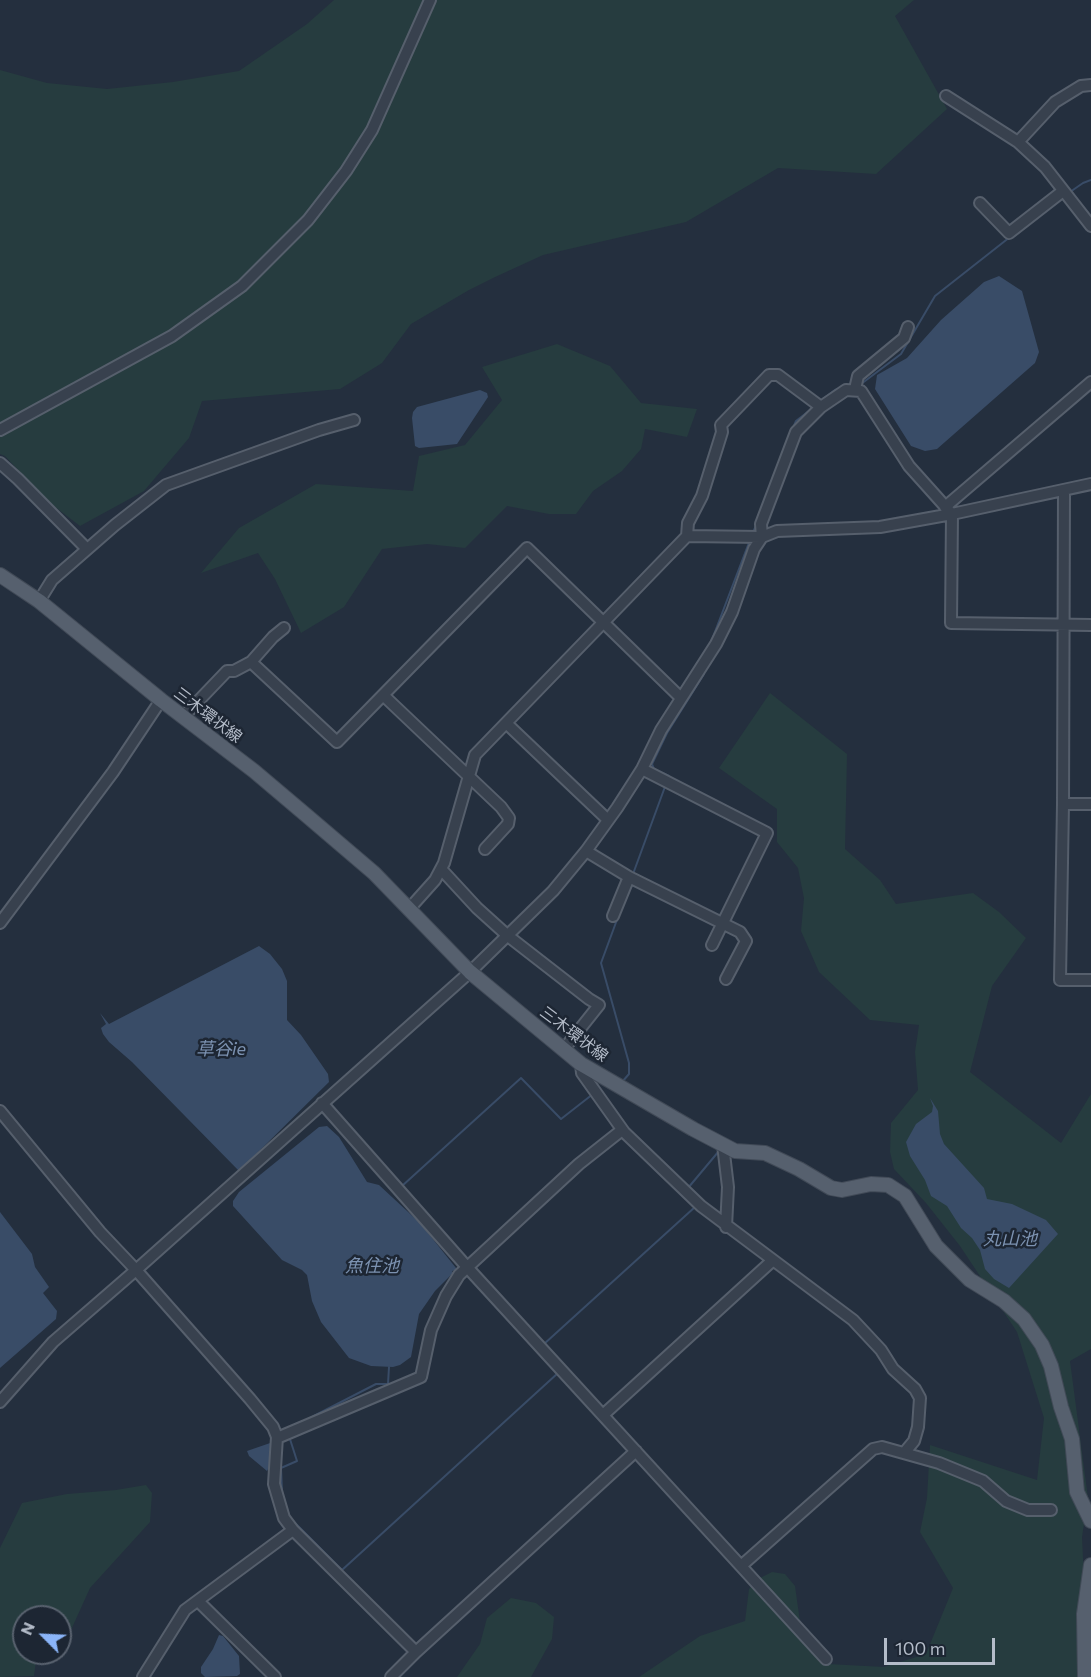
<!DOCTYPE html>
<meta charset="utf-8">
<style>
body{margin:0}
#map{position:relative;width:1091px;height:1677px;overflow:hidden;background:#242f3e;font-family:Commissioner,sans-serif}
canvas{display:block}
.north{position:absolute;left:12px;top:1605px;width:60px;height:60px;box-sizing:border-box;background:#1d2633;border:2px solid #59626f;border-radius:50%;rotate:294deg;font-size:16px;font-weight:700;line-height:24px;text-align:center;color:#b4bcc9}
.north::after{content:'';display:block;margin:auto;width:21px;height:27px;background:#8ab4f8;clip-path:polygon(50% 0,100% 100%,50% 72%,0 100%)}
.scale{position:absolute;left:884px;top:1638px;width:111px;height:27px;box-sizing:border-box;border:3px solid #b4bcc9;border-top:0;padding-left:8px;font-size:18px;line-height:21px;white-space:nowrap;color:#b4bcc9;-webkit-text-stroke:4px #1d2633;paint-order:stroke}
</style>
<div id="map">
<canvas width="1091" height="1677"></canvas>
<div class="north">N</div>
<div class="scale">100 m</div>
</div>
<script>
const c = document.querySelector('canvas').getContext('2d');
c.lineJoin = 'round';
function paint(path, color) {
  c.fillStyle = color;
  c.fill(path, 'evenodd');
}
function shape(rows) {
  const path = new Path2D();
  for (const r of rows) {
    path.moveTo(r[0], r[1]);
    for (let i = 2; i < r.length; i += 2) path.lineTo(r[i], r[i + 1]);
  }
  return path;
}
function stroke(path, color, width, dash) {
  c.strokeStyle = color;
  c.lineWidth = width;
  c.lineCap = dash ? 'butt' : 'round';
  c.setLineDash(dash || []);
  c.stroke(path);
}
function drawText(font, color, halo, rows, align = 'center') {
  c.font = font + ' Commissioner,"Noto Sans JP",sans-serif';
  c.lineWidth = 5;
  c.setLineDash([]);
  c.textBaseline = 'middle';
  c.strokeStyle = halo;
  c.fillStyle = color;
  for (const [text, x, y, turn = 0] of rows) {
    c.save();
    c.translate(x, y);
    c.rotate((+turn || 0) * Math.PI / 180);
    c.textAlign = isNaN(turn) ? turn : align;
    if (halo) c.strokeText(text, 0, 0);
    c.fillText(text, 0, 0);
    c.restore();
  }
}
const green = shape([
 [334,0,914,0,895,16,947,109,876,174,778,168,686,222,543,255,493,278,469,290,411,324,382,363,340,389,202,401,189,438,144,491,80,526,46,500,5,456,0,454,0,70,47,83,107,89,173,82,239,71,307,24],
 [557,344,610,366,641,403,697,409,687,437,645,429,641,449,622,471,593,491,576,514,549,514,507,506,465,548,427,544,382,549,344,607,301,633,275,579,258,553,201,573,239,528,316,484,413,491,419,456,465,445,502,400,482,367],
 [770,693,847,754,845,849,880,880,896,904,973,893,999,912,1026,938,992,986,970,1072,1061,1143,1091,1094,1091,1349,1070,1361,1088,1498,1082,1537,1086,1620,1080,1677,639,1677,700,1636,745,1621,749,1589,760,1578,772,1572,785,1574,795,1586,803,1643,828,1664,884,1667,926,1654,953,1588,920,1532,927,1498,930,1445,1037,1480,1044,1418,1017,1332,960,1246,926,1203,894,1169,890,1152,891,1123,918,1090,915,1052,919,1025,870,1020,819,972,801,931,804,898,798,868,777,842,777,809,719,768],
 [146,1485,152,1493,150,1522,90,1588,71,1630,60,1633,60,1617,24,1617,24,1653,37,1653,34,1676,0,1677,0,1548,22,1503,67,1494,116,1490],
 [511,1598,536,1603,554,1617,552,1639,531,1677,457,1677,480,1644,487,1618]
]);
const water = shape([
 [999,276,1022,291,1039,352,1035,363,937,449,925,451,911,446,875,389,877,375,907,358,941,320,984,282],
 [480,390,487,393,488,397,457,444,419,448,415,446,412,418,413,412,417,407],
 [259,946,270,954,282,969,287,981,287,1020,301,1035,328,1074,329,1082,239,1171,132,1062,109,1042,103,1034,101,1028,106,1024,100,1013,109,1024],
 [930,1098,938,1111,940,1134,944,1144,984,1188,987,1199,1012,1204,1046,1220,1058,1234,1009,1288,994,1279,985,1269,980,1250,972,1238,961,1228,947,1206,931,1196,925,1180,910,1156,906,1142,916,1124,932,1112,933,1106],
 [327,1126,339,1137,367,1182,379,1185,420,1223,456,1268,456,1270,452,1271,453,1273,435,1291,419,1314,411,1357,400,1365,393,1367,371,1366,349,1358,321,1322,312,1301,307,1275,302,1270,282,1260,233,1206,233,1201,239,1192,319,1127],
 [0,1212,32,1254,35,1267,49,1287,43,1293,57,1311,56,1319,0,1368],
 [273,1442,271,1464,267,1471,249,1456,247,1451],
 [219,1635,223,1636,239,1656,240,1674,237,1676,205,1677,201,1673,201,1667,213,1649]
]);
const stream = shape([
 [1070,192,1083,183,1091,180],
 [861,384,901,354,935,296,1010,237],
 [823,399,835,390,841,388],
 [793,428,796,421,814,407],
 [752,535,757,523],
 [713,637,750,540],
 [668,779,669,776,654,769,652,764,667,733,704,674],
 [633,874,666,784],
 [618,917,601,963,629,1063,629,1074,622,1082],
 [402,1186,521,1078,561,1119,593,1094],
 [688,1188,719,1151],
 [544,1344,695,1207],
 [308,1419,376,1384,388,1384,389,1367],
 [282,1493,281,1468,297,1461,289,1436],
 [287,1510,290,1518,342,1570,558,1373]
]);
const minor = shape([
 [946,96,1018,142,1045,167,1091,226],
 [1018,142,1055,102,1081,86,1091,85],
 [980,203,1009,233,1063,191],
 [855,389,858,376,904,338,908,327],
 [0,430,172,336,242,286,308,220,346,171,372,130,430,0],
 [0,463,18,479,87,549],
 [1064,490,1063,804,1060,980,1091,980],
 [945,507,1091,382],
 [687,536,688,523,702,496,722,432,721,425,769,375,778,375,821,407],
 [39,601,52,580,115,525,166,485,319,430,354,420],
 [251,662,337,742,527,548,681,698],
 [383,695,501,807,509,818,508,824,485,849],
 [183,717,227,671,234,671,251,662,273,637,284,628],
 [506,723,608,820],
 [642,769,767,833,712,945],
 [1063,804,1091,804],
 [586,851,629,877,740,932,746,941,726,979],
 [441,869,477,908,508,936,589,999,599,1005,564,1049],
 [409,909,435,880,444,863,475,755,687,536,762,537,761,524,796,432,821,407,846,390,861,391,909,466,952,514,951,623,1091,625],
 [613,916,629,877],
 [0,923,113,772,161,700],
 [581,1064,582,1073,624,1132,701,1206,853,1320,881,1350,893,1369,915,1389,920,1398,918,1427,914,1441,904,1453],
 [322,1103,467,1267,826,1659],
 [0,1111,100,1232,136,1270,250,1399,273,1427,277,1437,274,1484,284,1518,293,1530,416,1652],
 [723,1145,728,1187,726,1227],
 [0,1402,53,1342,136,1270,470,972,553,891,586,851,617,808,642,769,661,730,716,644,732,612,754,549,762,537,777,531,880,527,952,514,1091,484],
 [603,1415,772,1261],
 [277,1438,421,1377,431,1330,446,1296,459,1275,579,1164,622,1130],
 [741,1566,873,1449,882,1447,939,1463,983,1481,1006,1501,1028,1510,1051,1510],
 [198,1601,275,1677],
 [143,1677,185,1610,293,1530],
 [391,1677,416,1652,636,1451]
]);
const major = shape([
 [0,575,39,601,161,700,254,771,306,815,374,873,470,972,581,1064,693,1129,735,1151,765,1153,799,1169,831,1188,842,1190,871,1184,888,1185,905,1196,936,1246,970,1280,1004,1301,1024,1319,1042,1345,1051,1366,1061,1407,1072,1439,1077,1492,1091,1521],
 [1085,1677,1084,1614,1091,1565]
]);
const streetNames = [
 ["三木環状線",208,715,37],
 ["三木環状線",574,1034,37]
];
const waterNames = [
 ["草谷ie",221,1049],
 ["丸山池",1010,1239],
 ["魚住池",372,1266]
];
paint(green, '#263c3f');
paint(water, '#394c67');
stroke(stream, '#394c67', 2);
stroke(minor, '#565f6c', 14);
stroke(major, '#414a57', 16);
stroke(minor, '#38414e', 10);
stroke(major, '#56606e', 14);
drawText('16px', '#b4bcc9', '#1d2633', streetNames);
drawText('italic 18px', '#7c92b1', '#1d2633', waterNames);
</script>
